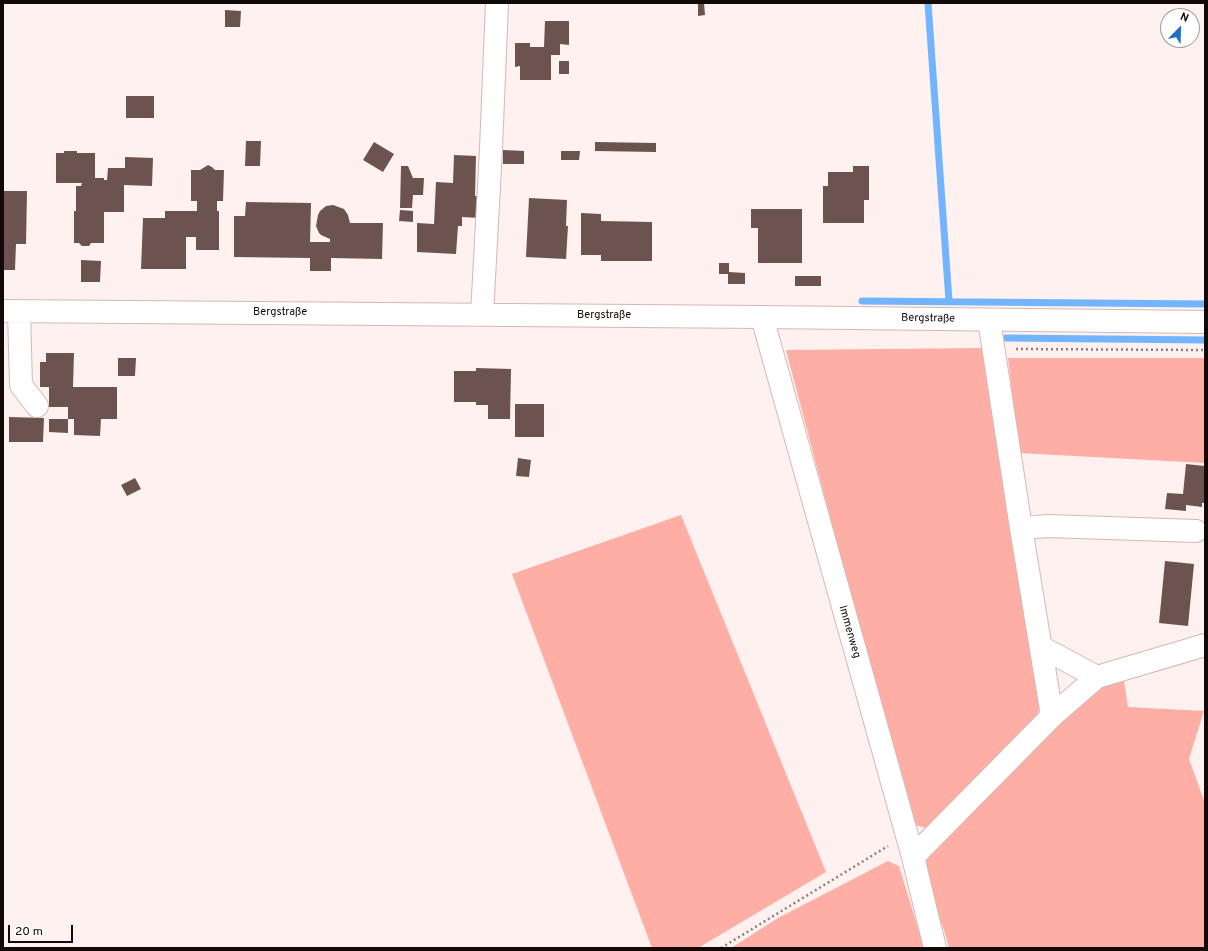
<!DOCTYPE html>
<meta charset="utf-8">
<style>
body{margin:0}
#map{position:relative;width:1208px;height:951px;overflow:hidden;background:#fef1ef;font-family:Overpass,sans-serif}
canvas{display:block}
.frame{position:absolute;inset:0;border:4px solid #130908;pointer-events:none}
.north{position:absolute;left:1160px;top:8px;width:40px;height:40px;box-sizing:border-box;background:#fff;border:1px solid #a19d9c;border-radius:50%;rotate:23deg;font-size:11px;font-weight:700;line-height:16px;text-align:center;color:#130908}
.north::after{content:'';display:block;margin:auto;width:14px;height:18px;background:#2171c0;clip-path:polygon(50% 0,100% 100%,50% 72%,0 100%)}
.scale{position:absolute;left:8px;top:925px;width:65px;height:18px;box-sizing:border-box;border:2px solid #130908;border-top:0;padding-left:5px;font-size:12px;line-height:14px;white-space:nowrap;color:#130908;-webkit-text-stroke:3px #fff;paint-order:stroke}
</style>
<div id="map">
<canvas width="1208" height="951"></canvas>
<div class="frame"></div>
<div class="north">N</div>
<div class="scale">20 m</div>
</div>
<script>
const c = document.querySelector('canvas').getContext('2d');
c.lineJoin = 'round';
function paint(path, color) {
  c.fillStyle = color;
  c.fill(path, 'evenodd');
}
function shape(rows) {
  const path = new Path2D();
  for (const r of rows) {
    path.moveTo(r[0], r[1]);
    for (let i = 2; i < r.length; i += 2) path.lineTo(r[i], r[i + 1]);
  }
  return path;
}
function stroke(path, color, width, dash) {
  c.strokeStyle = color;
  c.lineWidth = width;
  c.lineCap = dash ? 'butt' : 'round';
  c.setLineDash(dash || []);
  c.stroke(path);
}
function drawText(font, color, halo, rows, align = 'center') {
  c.font = font + ' Overpass,sans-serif';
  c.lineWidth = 4;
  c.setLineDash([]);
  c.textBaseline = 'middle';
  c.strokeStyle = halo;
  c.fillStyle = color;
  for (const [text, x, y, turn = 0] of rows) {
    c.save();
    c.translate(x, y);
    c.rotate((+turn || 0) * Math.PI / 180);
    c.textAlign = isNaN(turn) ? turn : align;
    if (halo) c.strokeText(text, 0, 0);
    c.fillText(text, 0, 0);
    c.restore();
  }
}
const green = shape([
 [982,348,1040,688,1040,705,1035,723,937,822,926,828,911,824,786,350],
 [1008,358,1205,358,1205,463,1019,453],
 [681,515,826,872,698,948,652,948,512,574],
 [1105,681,1124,681,1128,707,1204,711,1189,759,1205,803,1205,948,949,948,944,930,924,877,928,853,1078,701],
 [888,861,899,866,924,948,731,948,778,918]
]);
const stream = shape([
 [928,3,949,301],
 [862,301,1205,304],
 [1006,338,1205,340]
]);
const building = shape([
 [698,3,704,3,705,15,698,16],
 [225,10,241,11,240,27,225,27],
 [545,21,569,21,569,45,560,44,560,55,551,55,551,80,520,80,520,66,515,67,515,43,530,43,530,47,544,47],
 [559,61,569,61,569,74,559,74],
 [126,96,154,96,154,118,126,118],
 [246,141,261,141,260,166,245,166],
 [374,142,394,154,383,172,363,160],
 [595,142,656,143,656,152,595,151],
 [503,150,524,151,524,164,503,164],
 [64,151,77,151,77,153,95,153,95,178,104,178,104,180,107,180,108,168,125,168,125,157,153,158,152,186,124,185,124,212,104,212,104,243,91,243,89,246,82,246,79,243,74,243,74,211,76,211,76,186,81,186,82,183,56,183,56,153,64,153],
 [561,151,580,151,579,160,561,160],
 [454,155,476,156,475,196,482,196,481,218,462,217,462,226,458,226,456,254,417,252,417,223,434,224,436,182,453,183],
 [208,165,212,167,215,170,224,170,223,201,217,201,217,211,219,211,219,250,196,250,196,237,186,237,186,269,141,269,143,218,165,218,165,211,197,211,197,201,191,201,191,170,200,170],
 [401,166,408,166,413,178,424,178,423,195,413,195,412,208,400,208],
 [853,166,869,166,869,200,864,200,864,223,823,223,823,186,828,186,828,172,853,172],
 [3,191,27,191,26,244,16,244,15,270,3,270],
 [529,198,567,200,566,226,568,226,566,259,526,257],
 [246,202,311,203,310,242,330,242,330,239,321,235,319,233,316,226,318,215,320,211,326,206,333,205,344,209,348,215,350,223,383,223,382,259,331,258,331,271,310,271,310,258,234,257,234,216,245,216],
 [751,209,802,209,802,263,758,263,758,228,751,228],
 [400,210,413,211,413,222,399,221],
 [581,213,601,214,601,221,652,222,652,261,601,261,601,255,581,255],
 [81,260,101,261,100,282,81,282],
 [719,263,729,263,729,272,745,273,745,284,728,284,728,274,719,274],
 [795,276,821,276,821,286,795,286],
 [46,353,74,353,73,387,117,387,117,419,101,419,100,436,74,435,74,419,68,419,68,407,49,407,49,387,40,387,40,362,46,362],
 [118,358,136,358,135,376,118,376],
 [476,368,511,369,510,419,488,419,488,405,476,405,476,402,454,402,454,371,476,371],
 [515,404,544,404,544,437,515,437],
 [9,417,44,418,43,442,9,442],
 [49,419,68,419,68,433,49,432],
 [518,458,531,460,529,477,516,476],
 [1186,464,1205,466,1205,503,1202,503,1202,507,1186,505,1186,511,1165,509,1167,493,1183,494],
 [135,478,141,489,127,496,121,485],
 [1165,561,1194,564,1188,626,1159,623]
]);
const path = shape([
 [1016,349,1205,350],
 [721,948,888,846]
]);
const minor = shape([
 [3,311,762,317,1205,322],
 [19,312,21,385,37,406],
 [482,315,491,149,497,3],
 [762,317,913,857,935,948],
 [989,320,1021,528,1052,716],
 [1021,528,1048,526,1196,531],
 [1041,647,1097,677],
 [913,857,1052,716,1097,677,1205,645]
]);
const streetNames = [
 ["Bergstraße",280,313],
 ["Bergstraße",604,316],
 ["Bergstraße",928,319,1],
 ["Immenweg",849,632,74]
];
paint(green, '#feaea4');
stroke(stream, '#72b4fd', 7);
paint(building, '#6c534f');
stroke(minor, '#d5b8b3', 24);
stroke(path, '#8c807e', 2.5, [2, 3]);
stroke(minor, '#fff', 22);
drawText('11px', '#130908', '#fff', streetNames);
</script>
